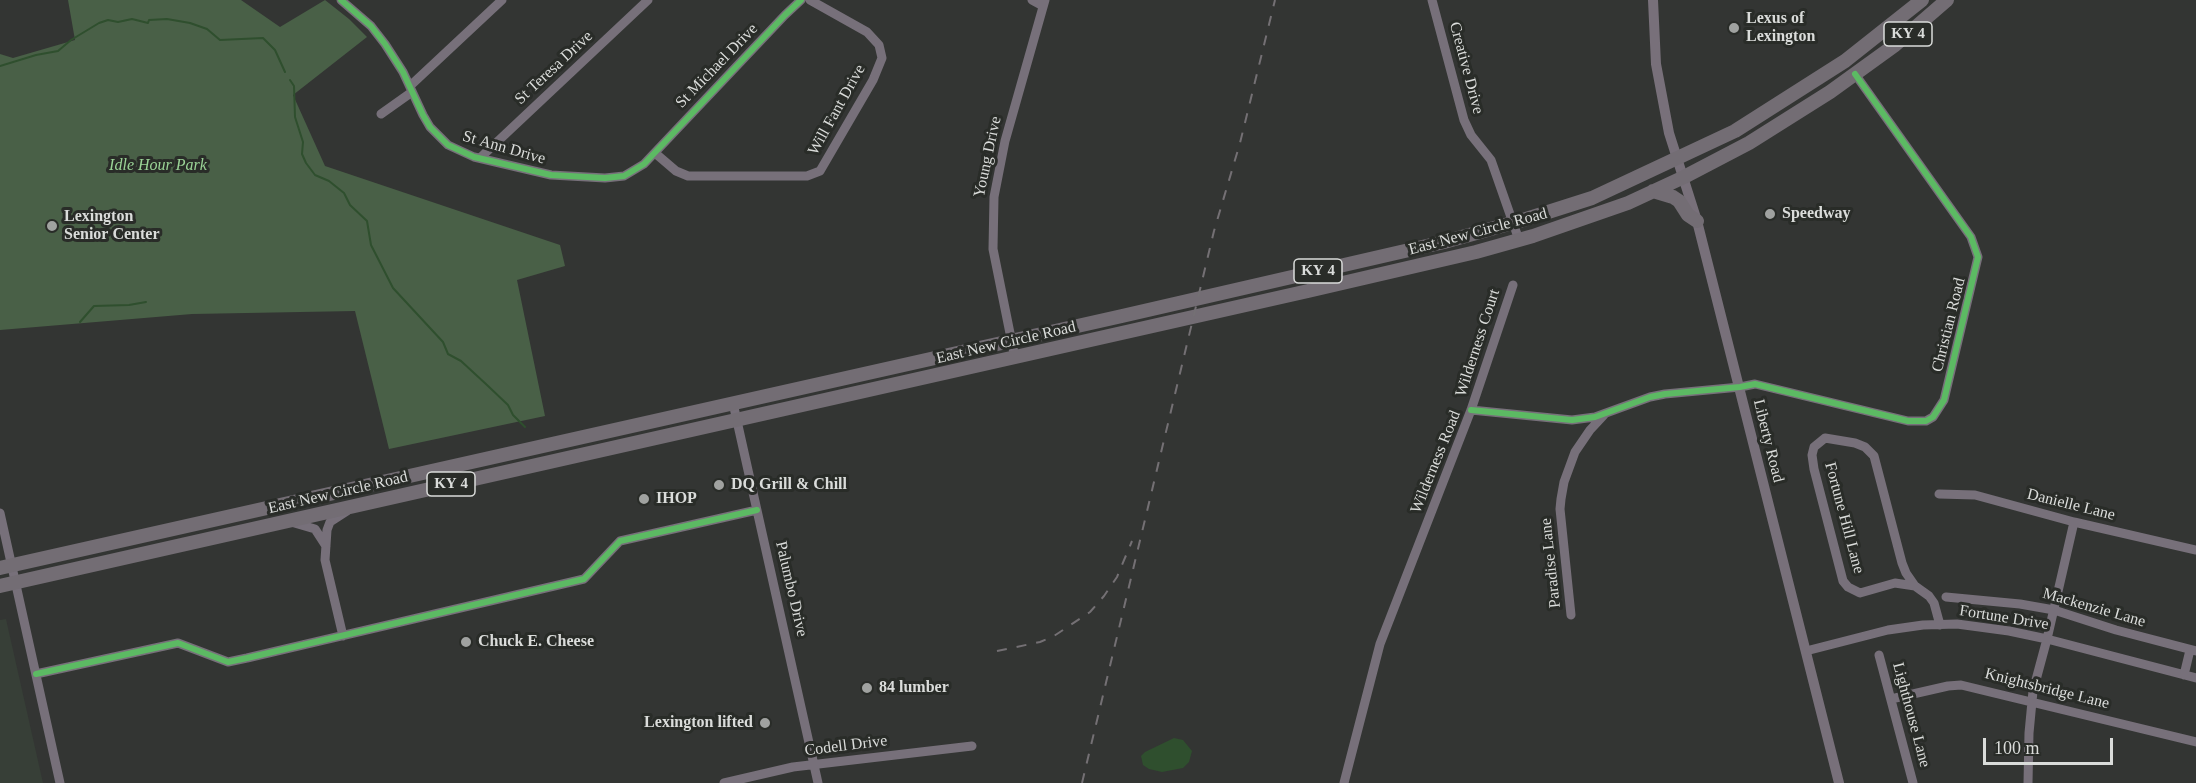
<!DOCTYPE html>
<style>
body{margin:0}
#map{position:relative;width:2196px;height:783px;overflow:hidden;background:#333533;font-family:Georgia,serif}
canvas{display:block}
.scale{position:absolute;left:1983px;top:738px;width:130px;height:27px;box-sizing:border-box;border:3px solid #dadcda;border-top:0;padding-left:8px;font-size:18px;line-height:21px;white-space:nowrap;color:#dadcda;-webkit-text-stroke:4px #292c28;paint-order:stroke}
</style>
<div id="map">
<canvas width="2196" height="783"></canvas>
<div class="scale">100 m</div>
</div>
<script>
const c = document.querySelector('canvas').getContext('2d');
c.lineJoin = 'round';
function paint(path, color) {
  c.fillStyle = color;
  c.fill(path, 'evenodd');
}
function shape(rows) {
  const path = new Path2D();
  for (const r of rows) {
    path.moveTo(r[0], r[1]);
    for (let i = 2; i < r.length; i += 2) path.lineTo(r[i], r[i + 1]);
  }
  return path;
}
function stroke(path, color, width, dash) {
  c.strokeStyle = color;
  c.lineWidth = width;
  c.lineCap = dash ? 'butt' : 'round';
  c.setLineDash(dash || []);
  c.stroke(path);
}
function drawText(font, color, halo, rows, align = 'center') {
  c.font = font + ' Georgia,serif';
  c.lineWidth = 6;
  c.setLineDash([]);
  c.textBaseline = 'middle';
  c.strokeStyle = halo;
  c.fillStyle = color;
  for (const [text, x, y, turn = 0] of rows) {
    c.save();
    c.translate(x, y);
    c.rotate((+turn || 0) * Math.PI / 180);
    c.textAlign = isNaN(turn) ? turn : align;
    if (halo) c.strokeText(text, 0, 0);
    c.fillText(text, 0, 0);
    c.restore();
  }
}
const built = shape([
 [6,619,43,783,0,783,0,620]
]);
const green = shape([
 [68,0,241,0,280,27,325,0,349,19,367,37,293,95,325,166,560,245,565,266,517,280,545,416,389,449,355,311,192,314,0,330,0,54,13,58,75,40]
]);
const water = shape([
 [1174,738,1183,740,1192,751,1189,762,1183,768,1162,772,1149,769,1143,765,1141,756,1145,752]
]);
const stream = shape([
 [0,66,36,55,58,51,71,40,99,23,108,20,118,22,132,19,148,23,149,20,167,19,190,23,207,29,220,40,263,38,275,50,285,72],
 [290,80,294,86,295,117,303,142,302,154,306,163,315,175,329,181,344,193,350,205,367,221,371,245,393,288,443,342,448,354,461,361,487,385,508,405,513,415,525,427],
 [80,322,94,306,129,305,146,302]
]);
const minor = shape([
 [341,0,371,26,385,44,403,72,423,115,430,127,448,145,474,157,551,175,605,178,624,176,644,164,785,15,801,0],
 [1032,0,1043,6],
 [1432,0,1464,120,1471,135,1491,160,1519,240],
 [410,86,502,0],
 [381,114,412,92],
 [655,153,676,171,688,176,807,176,820,171,873,80,882,58,879,45,867,32,810,0],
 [480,158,648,0],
 [1015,358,993,249,994,197,1005,141,1045,0],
 [733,403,818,783],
 [1471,410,1572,420,1595,417,1650,397,1665,394,1740,387,1755,384,1908,421,1926,421,1933,417,1944,400,1978,257,1971,237,1855,74],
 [1825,438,1855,443,1865,447,1874,456,1902,563,1906,573,1915,586,1895,583,1860,593,1848,587,1843,581,1814,469,1812,455,1814,447,1825,438],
 [1939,494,1975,495,2074,522,2196,550],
 [0,513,60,783],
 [291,522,315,529,326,546],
 [1915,586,1929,596,1934,603,1940,625],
 [1946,597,2020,604,2054,610,2116,630,2196,651],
 [1571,615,1560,509,1561,499,1564,482,1575,452,1590,430,1604,415],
 [343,636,325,560,327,530,330,522,347,511],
 [1806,651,1888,630,1923,625,1957,624,2009,631,2047,639,2196,678],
 [1879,655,1913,783],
 [36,674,178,643,228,662,247,658,584,579,620,541,757,510],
 [2184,675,2190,650],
 [1891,699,1948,686,1961,685,2196,742],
 [724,783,793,767,972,746],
 [1344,783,1380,644,1471,410,1513,285],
 [2028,783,2029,733,2033,691,2047,639,2074,522]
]);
const major = shape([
 [1653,0,1656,64,1669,133,1697,221,1839,783]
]);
const highway = shape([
 [1653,191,1673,197,1679,201,1688,215,1697,221],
 [0,568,1122,316,1444,242,1523,220,1592,198,1735,131,1845,61,1922,0],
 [0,586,1308,291,1476,252,1533,236,1628,203,1684,177,1749,143,1830,92,1895,45,1947,0]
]);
const rail = shape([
 [997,651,1040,642,1054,636,1090,612,1104,596,1117,577,1132,541],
 [1082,783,1214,231,1240,143,1275,0]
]);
const cycleway = shape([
 [341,0,371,26,385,44,403,72,423,115,430,127,448,145,474,157,551,175,605,178,624,176,644,164,785,15,801,0],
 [1471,410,1572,420,1595,417,1650,397,1665,394,1740,387,1755,384,1908,421,1926,421,1933,417,1944,400,1978,257,1971,237,1855,74],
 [36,674,178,643,228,662,247,658,584,579,620,541,757,510]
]);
const markers = [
 [1734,28,6,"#a0a2a0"],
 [1770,214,6,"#a0a2a0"],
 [52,226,6,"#a0a2a0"],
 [719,485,6,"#a0a2a0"],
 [644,499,6,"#a0a2a0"],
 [466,642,6,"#a0a2a0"],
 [867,688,6,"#a0a2a0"],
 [765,723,6,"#a0a2a0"]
];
const shields = [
 [1908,34,48],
 [1318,271,48],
 [451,484,48]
];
const shieldNames = [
 ["KY 4",1908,34],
 ["KY 4",1318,271],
 ["KY 4",451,484]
];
const poiNames = [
 ["Lexus of",1746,19],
 ["Lexington",1746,37],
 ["Speedway",1782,214],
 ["Lexington",64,217],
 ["Senior Center",64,235],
 ["DQ Grill & Chill",731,485],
 ["IHOP",656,499],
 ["Chuck E. Cheese",478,642],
 ["84 lumber",879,688],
 ["Lexington lifted",753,723,"right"]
];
const streetNames = [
 ["St Michael Drive",717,66,-46],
 ["St Teresa Drive",554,68,-43],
 ["Creative Drive",1466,68,75],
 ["Will Fant Drive",837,110,-61],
 ["St Ann Drive",504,148,16],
 ["Young Drive",988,157,-78],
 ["East New Circle Road",1478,232,-15],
 ["Christian Road",1949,325,-76],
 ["East New Circle Road",1006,343,-13],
 ["Wilderness Court",1478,343,-72],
 ["Liberty Road",1768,441,76],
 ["Wilderness Road",1436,462,-68],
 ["East New Circle Road",338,493,-13],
 ["Danielle Lane",2071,505,14],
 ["Fortune Hill Lane",1844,518,75],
 ["Paradise Lane",1551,563,-96],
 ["Palumbo Drive",791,589,77],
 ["Mackenzie Lane",2094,608,16],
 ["Fortune Drive",2004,618,9],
 ["Knightsbridge Lane",2047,689,14],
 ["Lighthouse Lane",1911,715,75],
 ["Codell Drive",846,746,-7]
];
const parkNames = [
 ["Idle Hour Park",158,166]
];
paint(built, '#373f37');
paint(green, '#496047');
paint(water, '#2f4f2e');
stroke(stream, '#2f4f2e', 2);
stroke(minor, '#77707a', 9);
stroke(major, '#78707a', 10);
stroke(highway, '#736d74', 14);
stroke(rail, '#747074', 2, [10, 10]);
stroke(cycleway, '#5cba63', 6);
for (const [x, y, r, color] of markers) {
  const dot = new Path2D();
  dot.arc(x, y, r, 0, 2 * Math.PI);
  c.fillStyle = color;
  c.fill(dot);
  stroke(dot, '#292c28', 2);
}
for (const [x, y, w] of shields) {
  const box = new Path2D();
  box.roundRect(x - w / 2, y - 12, w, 24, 4.5);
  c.fillStyle = '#292c28';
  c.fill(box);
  stroke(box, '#dadcda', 1.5);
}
drawText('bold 15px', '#dadcda', null, shieldNames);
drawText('bold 16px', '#dadcda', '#292c28', poiNames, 'left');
drawText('16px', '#dadcda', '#292c28', streetNames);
drawText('italic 16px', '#9ad396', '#292c28', parkNames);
</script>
